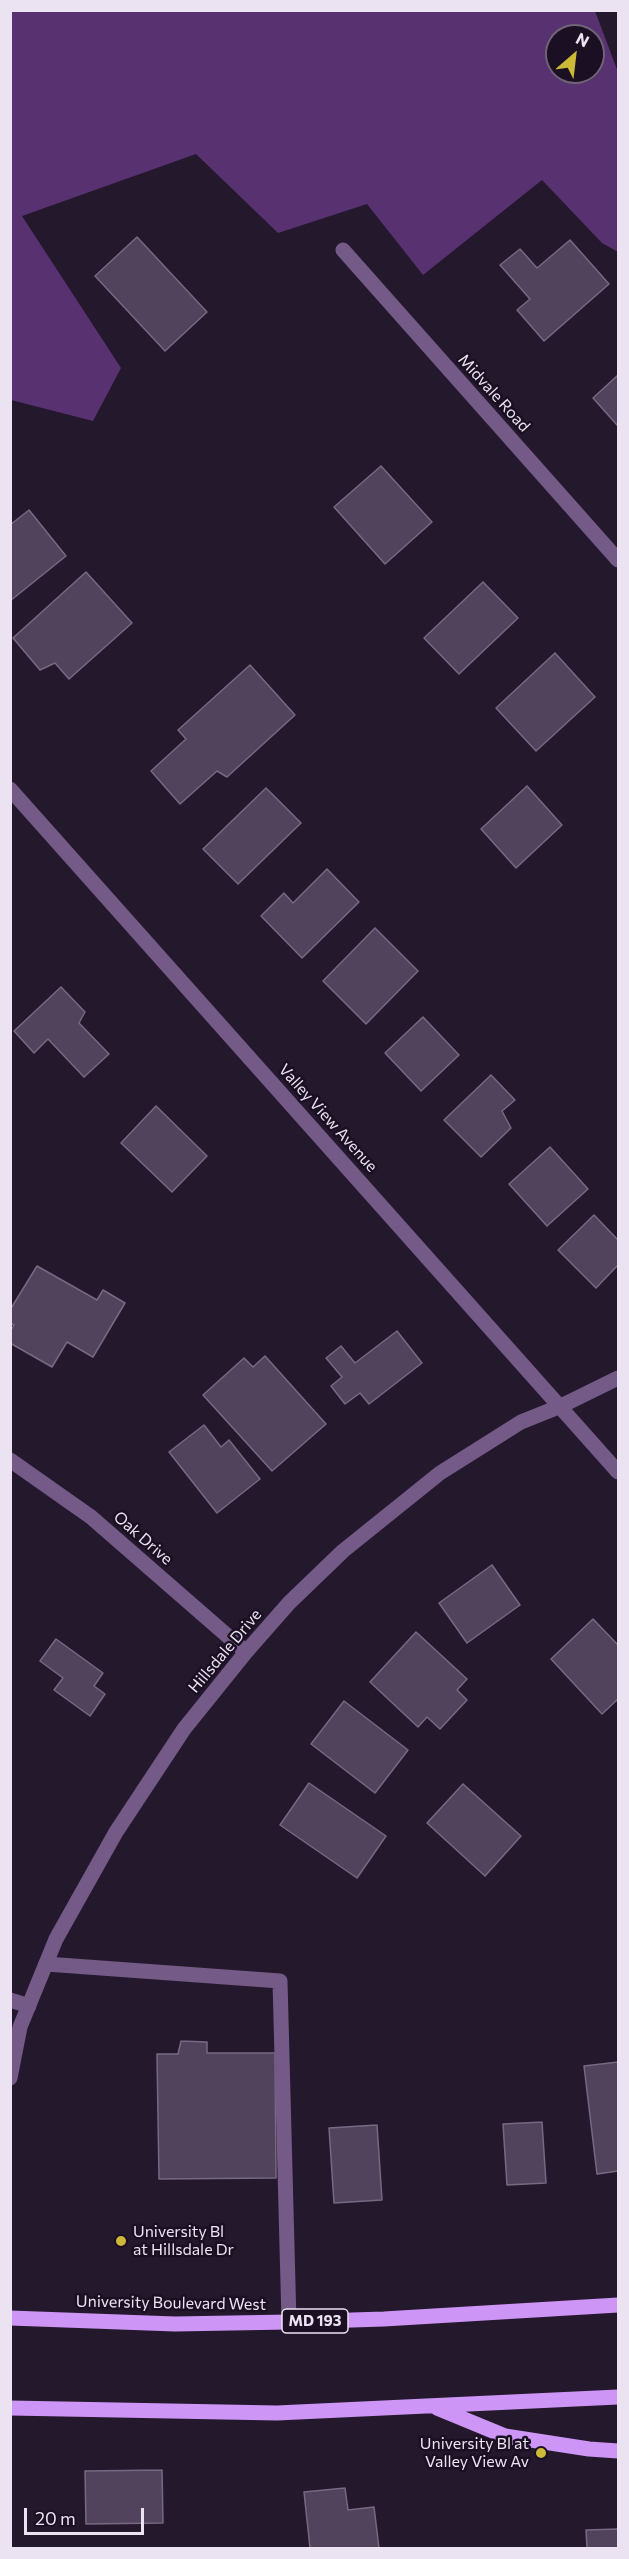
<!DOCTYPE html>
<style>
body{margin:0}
#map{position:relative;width:629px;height:2559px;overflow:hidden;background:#24182d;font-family:Commissioner,sans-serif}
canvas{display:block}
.frame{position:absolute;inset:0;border:12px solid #ebe3f2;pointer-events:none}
.north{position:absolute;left:545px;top:24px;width:60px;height:60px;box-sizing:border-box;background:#1b0f23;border:2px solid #6e6476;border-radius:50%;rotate:28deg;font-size:16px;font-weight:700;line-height:24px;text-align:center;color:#ebe3f2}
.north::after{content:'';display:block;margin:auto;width:21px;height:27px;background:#cdb938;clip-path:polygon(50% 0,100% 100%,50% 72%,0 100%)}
.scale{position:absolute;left:24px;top:2508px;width:120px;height:27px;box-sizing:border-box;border:3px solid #ebe3f2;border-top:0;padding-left:8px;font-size:18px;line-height:21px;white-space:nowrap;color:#ebe3f2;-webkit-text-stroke:4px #1b0f23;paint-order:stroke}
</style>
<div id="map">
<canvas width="629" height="2559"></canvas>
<div class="frame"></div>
<div class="north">N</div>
<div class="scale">20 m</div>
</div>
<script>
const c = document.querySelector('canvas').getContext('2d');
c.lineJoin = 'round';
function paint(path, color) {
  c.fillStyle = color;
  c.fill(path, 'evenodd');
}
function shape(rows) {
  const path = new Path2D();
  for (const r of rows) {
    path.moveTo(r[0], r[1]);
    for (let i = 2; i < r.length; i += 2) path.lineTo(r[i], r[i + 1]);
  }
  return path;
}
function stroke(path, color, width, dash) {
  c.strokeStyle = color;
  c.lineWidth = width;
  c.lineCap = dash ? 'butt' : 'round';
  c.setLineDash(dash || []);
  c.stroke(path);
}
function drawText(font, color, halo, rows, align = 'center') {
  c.font = font + ' Commissioner,sans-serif';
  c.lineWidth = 5;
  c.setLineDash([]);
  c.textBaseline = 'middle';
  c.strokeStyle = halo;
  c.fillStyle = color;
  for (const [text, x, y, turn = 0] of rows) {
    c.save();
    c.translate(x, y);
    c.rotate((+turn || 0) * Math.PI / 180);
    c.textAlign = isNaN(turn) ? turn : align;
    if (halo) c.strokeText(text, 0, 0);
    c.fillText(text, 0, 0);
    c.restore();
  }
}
const forest = shape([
 [10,11,595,11,618,72,618,252,602,243,542,180,423,275,367,204,278,233,196,154,22,216,121,368,93,421,11,400],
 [557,36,593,36,593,72,557,72]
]);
const building = shape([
 [137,237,207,312,165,351,95,276,137,237],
 [570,240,609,284,544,341,517,310,530,299,500,265,520,249,537,268,570,240],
 [618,375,618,424,617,425,593,398,618,375],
 [381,466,432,522,385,564,334,507,381,466],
 [29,510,66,556,10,601,10,525,29,510],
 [86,572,132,623,69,679,55,663,40,670,13,638,86,572],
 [483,582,518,618,459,674,424,638,483,582],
 [555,653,595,697,536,751,496,708,555,653],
 [250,665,295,715,227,777,217,771,180,804,151,771,186,739,178,730,250,665],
 [527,786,562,825,516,868,481,829,527,786],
 [266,788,301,823,238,884,203,849,266,788],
 [327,869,359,902,302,958,261,916,284,893,293,903,327,869],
 [375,928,418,971,366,1024,323,981,375,928],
 [61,987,85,1012,79,1023,109,1054,84,1077,48,1039,34,1053,14,1031,61,987],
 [423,1017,459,1055,421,1091,385,1053,423,1017],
 [491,1075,515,1100,502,1111,511,1128,481,1157,444,1120,491,1075],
 [156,1106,207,1156,172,1192,121,1143,156,1106],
 [550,1147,588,1189,547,1226,509,1184,550,1147],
 [594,1215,618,1240,618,1265,596,1288,558,1250,594,1215],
 [37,1266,97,1300,103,1290,125,1303,93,1357,67,1342,52,1367,10,1343,10,1332,14,1325,10,1323,10,1310,37,1266],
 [397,1331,422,1363,369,1404,360,1393,345,1404,331,1386,342,1377,326,1358,341,1346,355,1363,397,1331],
 [265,1356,326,1424,272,1471,203,1395,244,1358,253,1367,265,1356],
 [204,1425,221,1447,229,1440,260,1479,217,1513,169,1452,204,1425],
 [492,1565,520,1605,467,1643,439,1603,492,1565],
 [593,1619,618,1645,618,1699,602,1714,551,1659,593,1619],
 [416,1632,467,1679,457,1690,467,1700,440,1729,427,1717,418,1727,370,1682,416,1632],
 [56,1639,103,1673,94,1686,105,1694,90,1716,54,1690,63,1678,40,1661,56,1639],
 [344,1701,408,1750,375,1793,311,1744,344,1701],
 [309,1783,386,1836,357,1878,280,1825,309,1783],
 [463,1784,521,1836,485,1876,427,1823,463,1784],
 [181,2041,207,2042,207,2053,275,2053,276,2178,159,2179,157,2054,178,2054,181,2041],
 [618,2062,618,2171,597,2174,584,2066,618,2062],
 [542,2122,546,2183,507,2185,503,2124,542,2122],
 [377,2125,382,2200,334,2203,329,2128,377,2125],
 [162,2470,163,2523,86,2524,85,2471,162,2470],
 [345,2488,348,2510,374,2507,379,2548,310,2548,304,2492,345,2488],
 [618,2529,618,2548,587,2548,586,2530,618,2529]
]);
const service = shape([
 [46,1964,280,1981,289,2322],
 [10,2000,29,2006]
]);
const minor = shape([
 [343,250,618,560],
 [10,789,618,1472],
 [10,1460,91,1517,246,1652],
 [10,2078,20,2027,56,1939,116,1832,184,1729,246,1652,289,1603,343,1551,440,1473,521,1422,561,1406,618,1378]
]);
const primary = shape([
 [10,2318,175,2324,289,2322,384,2319,618,2305],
 [10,2408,277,2413,618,2397],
 [437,2408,505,2436,589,2449,618,2451]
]);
const markers = [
 [121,2241,6,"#cdb938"],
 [541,2453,6,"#cdb938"]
];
const shields = [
 [315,2321,66]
];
const shieldNames = [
 ["MD 193",315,2321]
];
const streetNames = [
 ["Midvale Road",494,393,48],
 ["Valley View Avenue",328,1118,48],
 ["Oak Drive",143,1538,41],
 ["Hillsdale Drive",225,1651,-50],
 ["University Boulevard West",171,2303,1]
];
const poiNames = [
 ["University Bl",133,2232],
 ["at Hillsdale Dr",133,2250],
 ["University Bl at",529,2444,"right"],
 ["Valley View Av",529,2462,"right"]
];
paint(forest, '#583171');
paint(building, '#50435b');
stroke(building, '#786983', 1.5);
stroke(service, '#745a87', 15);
stroke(minor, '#745a87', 15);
stroke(primary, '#cd95f5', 15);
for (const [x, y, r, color] of markers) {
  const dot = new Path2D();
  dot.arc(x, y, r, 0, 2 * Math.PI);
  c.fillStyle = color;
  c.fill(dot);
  stroke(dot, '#1b0f23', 2);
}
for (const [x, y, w] of shields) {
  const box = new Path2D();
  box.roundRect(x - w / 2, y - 12, w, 24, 4.5);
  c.fillStyle = '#1b0f23';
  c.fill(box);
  stroke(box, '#ebe3f2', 1.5);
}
drawText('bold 15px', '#ebe3f2', null, shieldNames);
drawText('16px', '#ebe3f2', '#1b0f23', streetNames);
drawText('16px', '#ebe3f2', '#1b0f23', poiNames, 'left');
</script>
